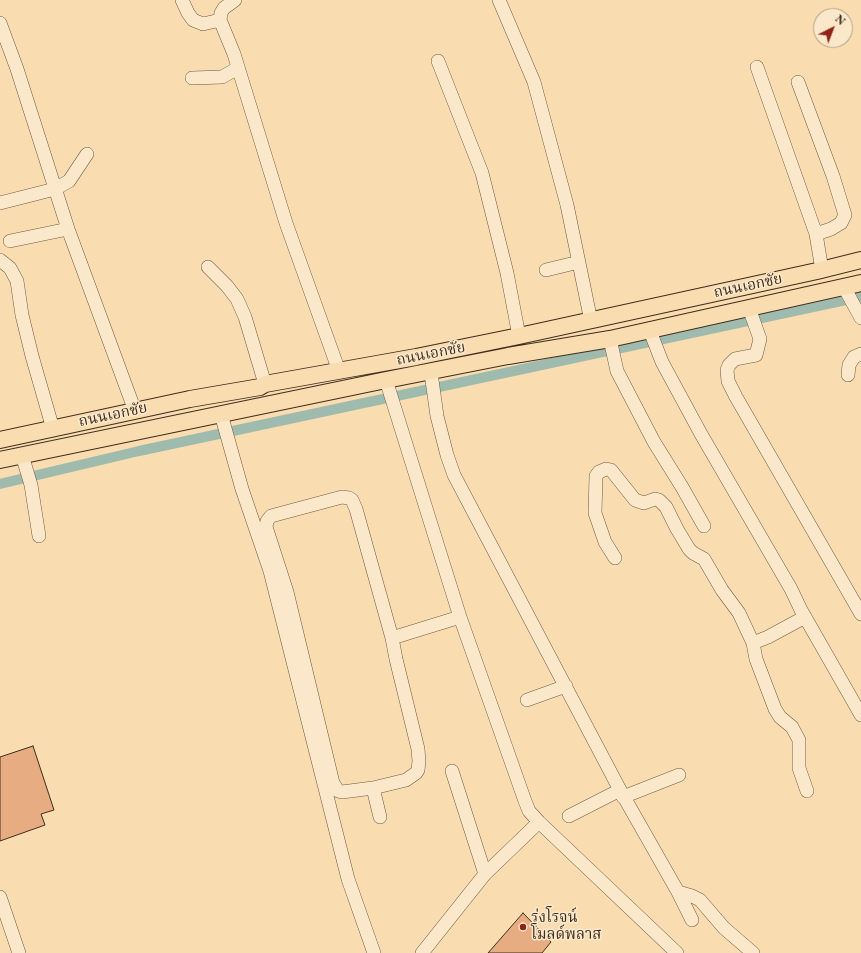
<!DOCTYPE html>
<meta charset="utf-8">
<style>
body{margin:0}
#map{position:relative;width:861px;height:953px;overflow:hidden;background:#f9dcaf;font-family:"EB Garamond",serif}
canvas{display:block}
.north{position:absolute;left:813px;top:8px;width:40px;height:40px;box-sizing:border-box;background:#fbe8cb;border:1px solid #b09e86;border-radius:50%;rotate:42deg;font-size:11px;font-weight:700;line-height:16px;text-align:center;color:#3f2e1e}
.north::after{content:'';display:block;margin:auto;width:14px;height:18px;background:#8f2418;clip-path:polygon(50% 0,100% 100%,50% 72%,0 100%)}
</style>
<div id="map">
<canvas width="861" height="953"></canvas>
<div class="north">N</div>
</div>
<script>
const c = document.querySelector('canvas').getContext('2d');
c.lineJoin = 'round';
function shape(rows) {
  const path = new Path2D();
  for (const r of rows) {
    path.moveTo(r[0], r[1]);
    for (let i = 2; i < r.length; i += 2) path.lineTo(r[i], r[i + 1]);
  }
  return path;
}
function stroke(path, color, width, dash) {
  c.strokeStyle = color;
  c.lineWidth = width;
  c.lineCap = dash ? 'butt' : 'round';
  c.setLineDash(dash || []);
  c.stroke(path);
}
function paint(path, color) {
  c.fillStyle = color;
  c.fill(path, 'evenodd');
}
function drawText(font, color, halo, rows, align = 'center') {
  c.font = font + ' "EB Garamond","Noto Serif Thai",serif';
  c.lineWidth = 3;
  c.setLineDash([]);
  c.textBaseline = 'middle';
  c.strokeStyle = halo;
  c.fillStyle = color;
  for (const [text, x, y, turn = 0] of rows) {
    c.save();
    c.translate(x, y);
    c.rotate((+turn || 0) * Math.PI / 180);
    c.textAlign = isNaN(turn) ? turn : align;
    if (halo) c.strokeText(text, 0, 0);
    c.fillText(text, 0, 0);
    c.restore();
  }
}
const canal = shape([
 [0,484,139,451,861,297]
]);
const building = shape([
 [33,746,54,810,41,814,45,825,0,841,0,757,33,746],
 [523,913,551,942,542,953,488,953,523,913]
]);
const minor = shape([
 [182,0,188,13,193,20,203,24,220,20],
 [235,0,224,8,221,13,220,20,234,54,286,223,339,371],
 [499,0,534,82,567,205,591,321],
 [0,23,17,69,68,229,135,411],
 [438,61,482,173,507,273,519,336],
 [757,67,816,234,822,270],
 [192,78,222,77,238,68],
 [798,82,833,176,845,215,841,223,831,229,816,234],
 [0,203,55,189,69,181,87,154],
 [10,241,68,229],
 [0,260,10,268,17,281,22,315,32,356,53,429],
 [208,267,227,286,237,299,245,317,265,384],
 [546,270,579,262],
 [844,287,861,318],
 [749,308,760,339,756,355,735,359,729,365,727,370,728,381,736,397,861,614],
 [650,331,662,362,701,434,791,589,801,610,861,715],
 [610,339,617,371,654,442,682,487,704,526],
 [431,373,437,416,447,455,454,475,620,790,678,892,692,920],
 [848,375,849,365,854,357,861,354],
 [386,380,460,617,525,801,529,811,539,822,677,953],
 [221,414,242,489,270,571,348,879,374,953],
 [22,455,31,485,39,536],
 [615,558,605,542,595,513,596,476,599,472,606,469,611,470,635,500,644,503,655,499,659,500,666,507,677,529,689,549,693,553,704,559,722,590,739,613,753,643,768,637,805,617],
 [392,638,356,509,352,500,349,498,342,497,271,516,267,521,266,527,287,592,333,783,338,791,342,792,373,788,406,780,416,773,418,770,419,761,418,749,396,659,392,638,460,617],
 [753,643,756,659,775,709,780,717,792,727,799,740,799,768,807,791],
 [527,700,566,686],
 [452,771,485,874],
 [373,788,380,817],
 [623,797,679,775],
 [569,816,620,790],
 [678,892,692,896,700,900,724,928,753,953],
 [0,897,19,953],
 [422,953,485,874,539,822]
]);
const major = shape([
 [0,440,190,399,260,387,265,384,416,357,519,336,817,271,861,260],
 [0,460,386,380,508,356,610,339,861,283]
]);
const markers = [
 [523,927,4,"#8f2418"]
];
const streetNames = [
 ["ถนนเอกชัย",748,286,-12],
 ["ถนนเอกชัย",431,354,-11],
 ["ถนนเอกชัย",113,415,-12]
];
const poiNames = [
 ["รุ่งโรจน์",531,918],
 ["โมลด์พลาส",531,935]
];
stroke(canal, '#9ebbae', 10);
paint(building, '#e8ac82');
stroke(building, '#3f2e1e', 1);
stroke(minor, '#6e5a42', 14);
stroke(major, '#3f2e1e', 18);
stroke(minor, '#fbe8cb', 13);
stroke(major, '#f9dcaf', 16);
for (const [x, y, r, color] of markers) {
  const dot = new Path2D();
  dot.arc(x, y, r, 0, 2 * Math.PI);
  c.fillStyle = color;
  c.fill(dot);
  stroke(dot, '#fbe8cb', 1.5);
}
drawText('15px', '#3f2e1e', '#fbe8cb', streetNames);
drawText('15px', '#3f2e1e', '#fbe8cb', poiNames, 'left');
</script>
